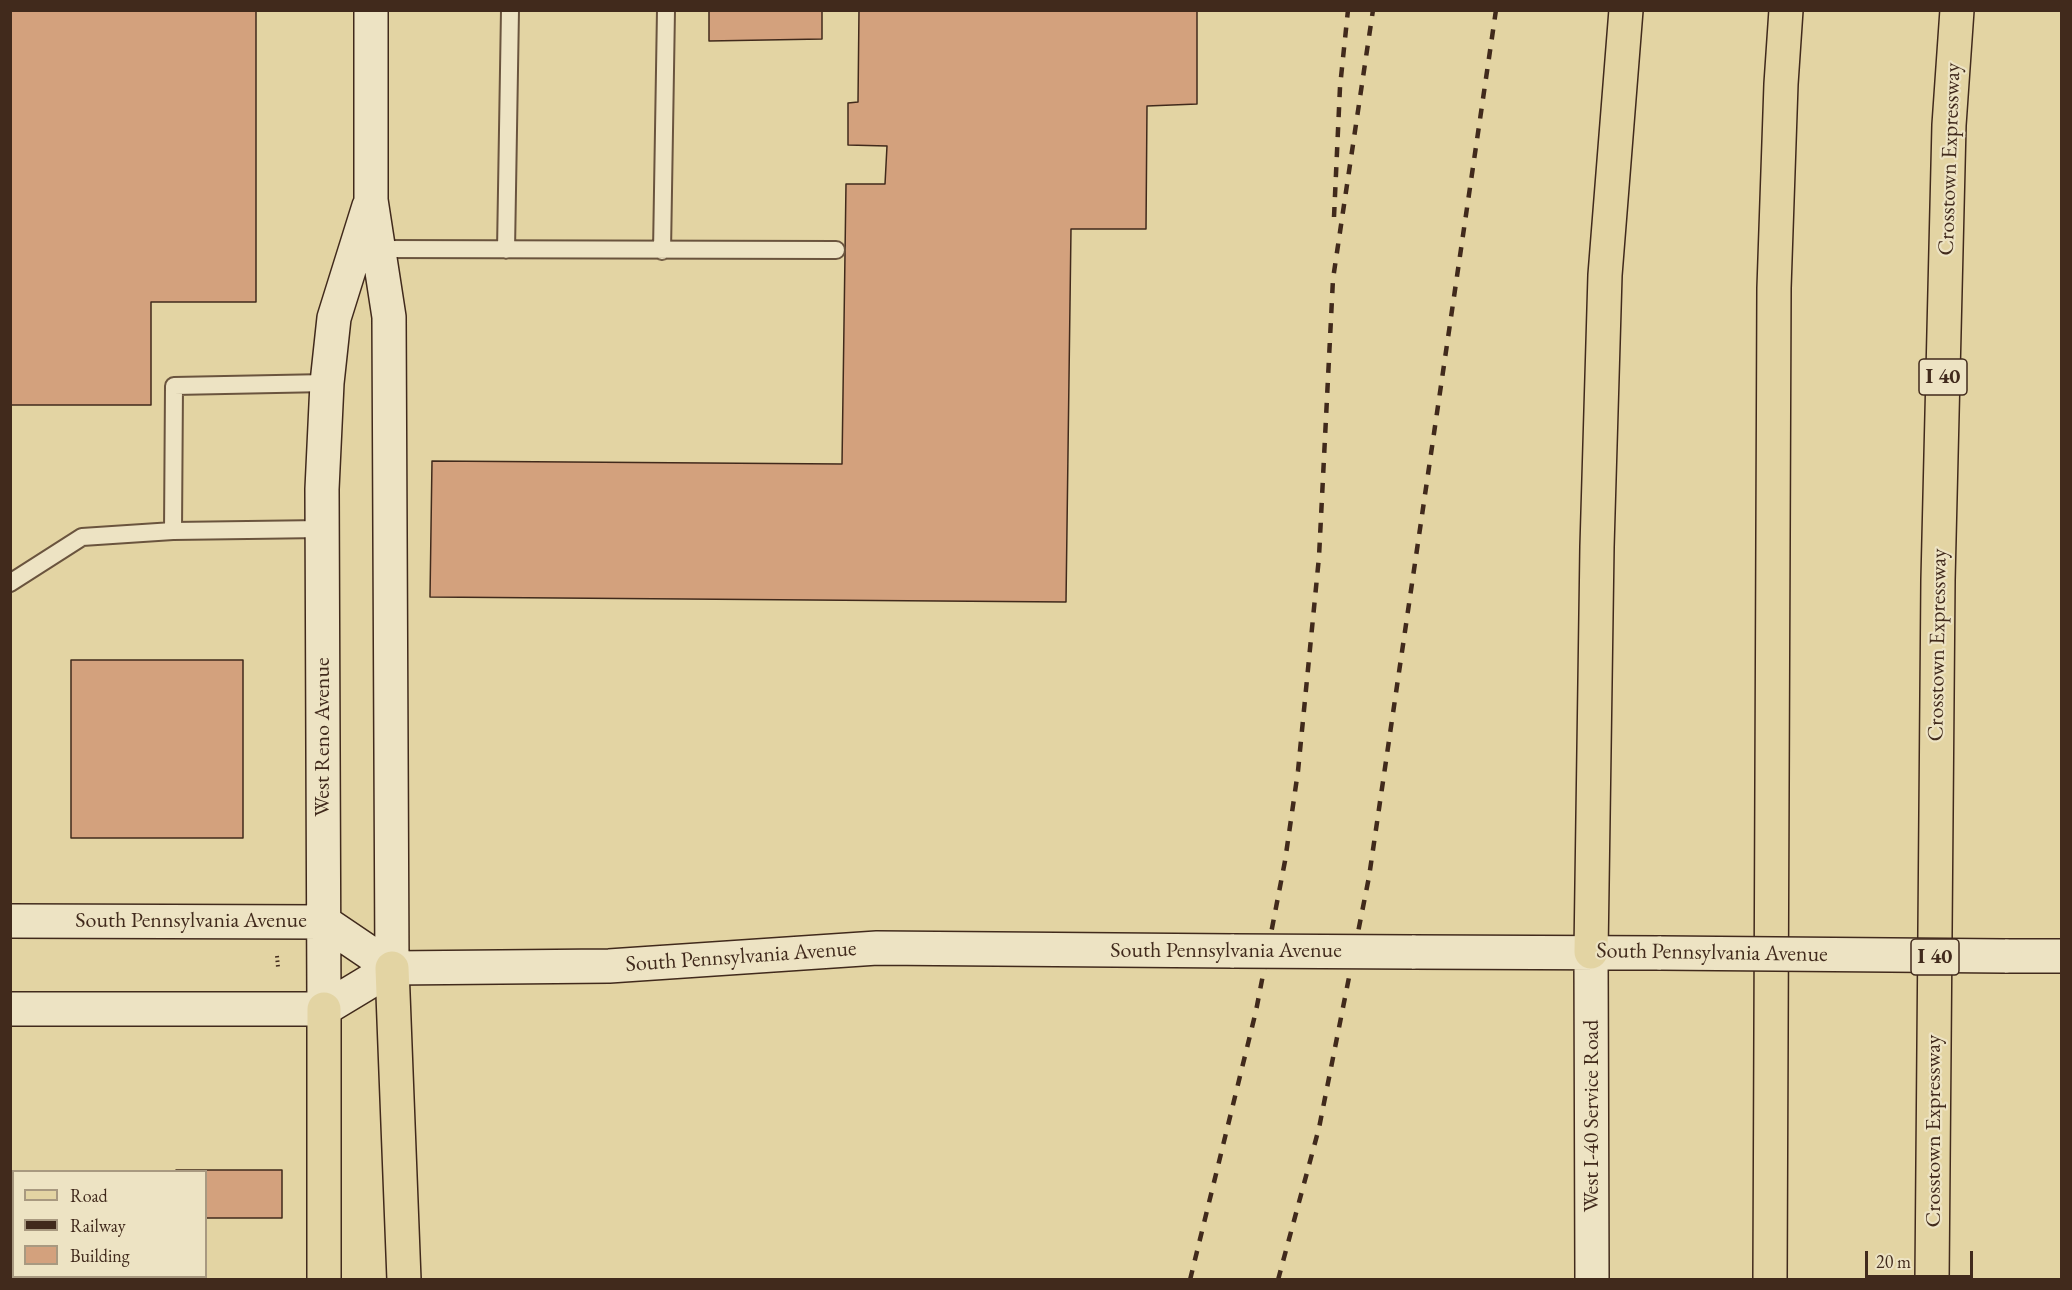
<!DOCTYPE html>
<style>
body{margin:0}
#map{position:relative;width:2072px;height:1290px;overflow:hidden;background:#e3d4a3;font-family:"EB Garamond",serif}
canvas{display:block}
.frame{position:absolute;inset:0;border:12px solid #412a1c;pointer-events:none}
.legend{position:absolute;left:12px;top:1170px;width:195px;height:108px;box-sizing:border-box;background:#ede3c3;border:2px solid #a89980;margin:0;padding:8px 10px;list-style:none;font-size:18px;color:#412a1c}
.legend li{display:flex;align-items:center;gap:12px;height:30px}
.legend b{width:30px;border:2px solid #a89980}
.scale{position:absolute;left:1865px;top:1251px;width:108px;height:27px;box-sizing:border-box;border:3px solid #412a1c;border-top:0;padding-left:8px;font-size:18px;line-height:21px;white-space:nowrap;color:#412a1c;-webkit-text-stroke:4px #ede3c3;paint-order:stroke}
</style>
<div id="map">
<canvas width="2072" height="1290"></canvas>
<div class="frame"></div>
<ul class="legend">
<li><b style="height:8px;background:#e3d4a3"></b>Road</li>
<li><b style="height:8px;background:#412a1c"></b>Railway</li>
<li><b style="height:16px;background:#d3a17d"></b>Building</li>
</ul>
<div class="scale">20 m</div>
</div>
<script>
const c = document.querySelector('canvas').getContext('2d');
c.lineJoin = 'round';
function paint(path, color) {
  c.fillStyle = color;
  c.fill(path, 'evenodd');
}
function shape(rows) {
  const path = new Path2D();
  for (const r of rows) {
    path.moveTo(r[0], r[1]);
    for (let i = 2; i < r.length; i += 2) path.lineTo(r[i], r[i + 1]);
  }
  return path;
}
function stroke(path, color, width, dash) {
  c.strokeStyle = color;
  c.lineWidth = width;
  c.lineCap = dash ? 'butt' : 'round';
  c.setLineDash(dash || []);
  c.stroke(path);
}
function drawText(font, color, halo, rows, align = 'center') {
  c.font = font + ' "EB Garamond",serif';
  c.lineWidth = 4.5;
  c.setLineDash([]);
  c.textBaseline = 'middle';
  c.strokeStyle = halo;
  c.fillStyle = color;
  for (const [text, x, y, turn = 0] of rows) {
    c.save();
    c.translate(x, y);
    c.rotate((+turn || 0) * Math.PI / 180);
    c.textAlign = isNaN(turn) ? turn : align;
    if (halo) c.strokeText(text, 0, 0);
    c.fillText(text, 0, 0);
    c.restore();
  }
}
const building = shape([
 [10,10,256,10,256,302,151,302,151,405,10,405,10,10],
 [709,10,822,10,822,39,709,41,709,10],
 [859,10,1197,10,1197,104,1147,106,1146,229,1071,229,1066,602,430,597,432,461,842,464,846,184,885,184,887,146,848,145,848,103,858,102,859,10],
 [71,660,243,660,243,838,71,838,71,660],
 [176,1170,282,1170,282,1218,206,1218,206,1172,176,1170]
]);
const path = shape([
 [277,956,278,967]
]);
const service = shape([
 [378,249,836,250],
 [506,250,510,10],
 [662,251,666,10],
 [322,529,173,531,174,386,327,383],
 [10,583,82,537,173,531]
]);
const secondary = shape([
 [371,10,371,200,389,317,392,968],
 [10,921,324,922,392,968],
 [1412,952,1661,953],
 [1591,952,1592,1280],
 [2005,956,2062,956],
 [10,1009,324,1009,392,968,609,966,877,948,1234,951],
 [324,1009,322,489,327,383,334,318,369,206]
]);
const primary = shape([
 [392,968,404,1280],
 [324,1280,324,1009]
]);
const motorway = shape([
 [1591,952,1597,547,1605,275,1626,10],
 [1770,1280,1774,288,1781,84,1786,10],
 [1932,1280,1938,580,1949,125,1957,10]
]);
const rail = shape([
 [1334,217,1340,87,1348,10],
 [1190,1280,1256,1011,1285,861,1298,771,1319,557,1333,279,1373,10],
 [1278,1280,1319,1128,1369,877,1496,10]
]);
const secondaryBridge = shape([
 [1234,951,1412,952],
 [1661,953,2005,956]
]);
const shields = [
 [1943,377,48],
 [1935,957,48]
];
const shieldNames = [
 ["I 40",1943,377],
 ["I 40",1935,957]
];
const streetNames = [
 ["Crosstown Expressway",1950,159,-88],
 ["Crosstown Expressway",1938,645,-89],
 ["West Reno Avenue",323,737,-90],
 ["South Pennsylvania Avenue",191,921],
 ["South Pennsylvania Avenue",1226,951],
 ["South Pennsylvania Avenue",1712,953,1],
 ["South Pennsylvania Avenue",741,957,-4],
 ["West I-40 Service Road",1592,1116,-90],
 ["Crosstown Expressway",1934,1131,-90]
];
paint(building, '#d3a17d');
stroke(building, '#412a1c', 1.5);
stroke(service, '#6a543e', 20);
stroke(secondary, '#412a1c', 36);
stroke(primary, '#412a1c', 36);
stroke(motorway, '#412a1c', 36);
stroke(path, '#412a1c', 4, [1.5, 3]);
stroke(service, '#ede3c3', 16);
stroke(secondary, '#ede3c3', 33);
stroke(primary, '#e3d4a3', 33);
stroke(motorway, '#e3d4a3', 33);
stroke(rail, '#412a1c', 4.5, [10, 10]);
stroke(secondaryBridge, '#412a1c', 36, []);
stroke(secondaryBridge, '#ede3c3', 33);
for (const [x, y, w] of shields) {
  const box = new Path2D();
  box.roundRect(x - w / 2, y - 18, w, 36, 4.5);
  c.fillStyle = '#ede3c3';
  c.fill(box);
  stroke(box, '#412a1c', 1.5);
}
drawText('bold 21px', '#412a1c', null, shieldNames);
drawText('22px', '#412a1c', '#ede3c3', streetNames);
</script>
